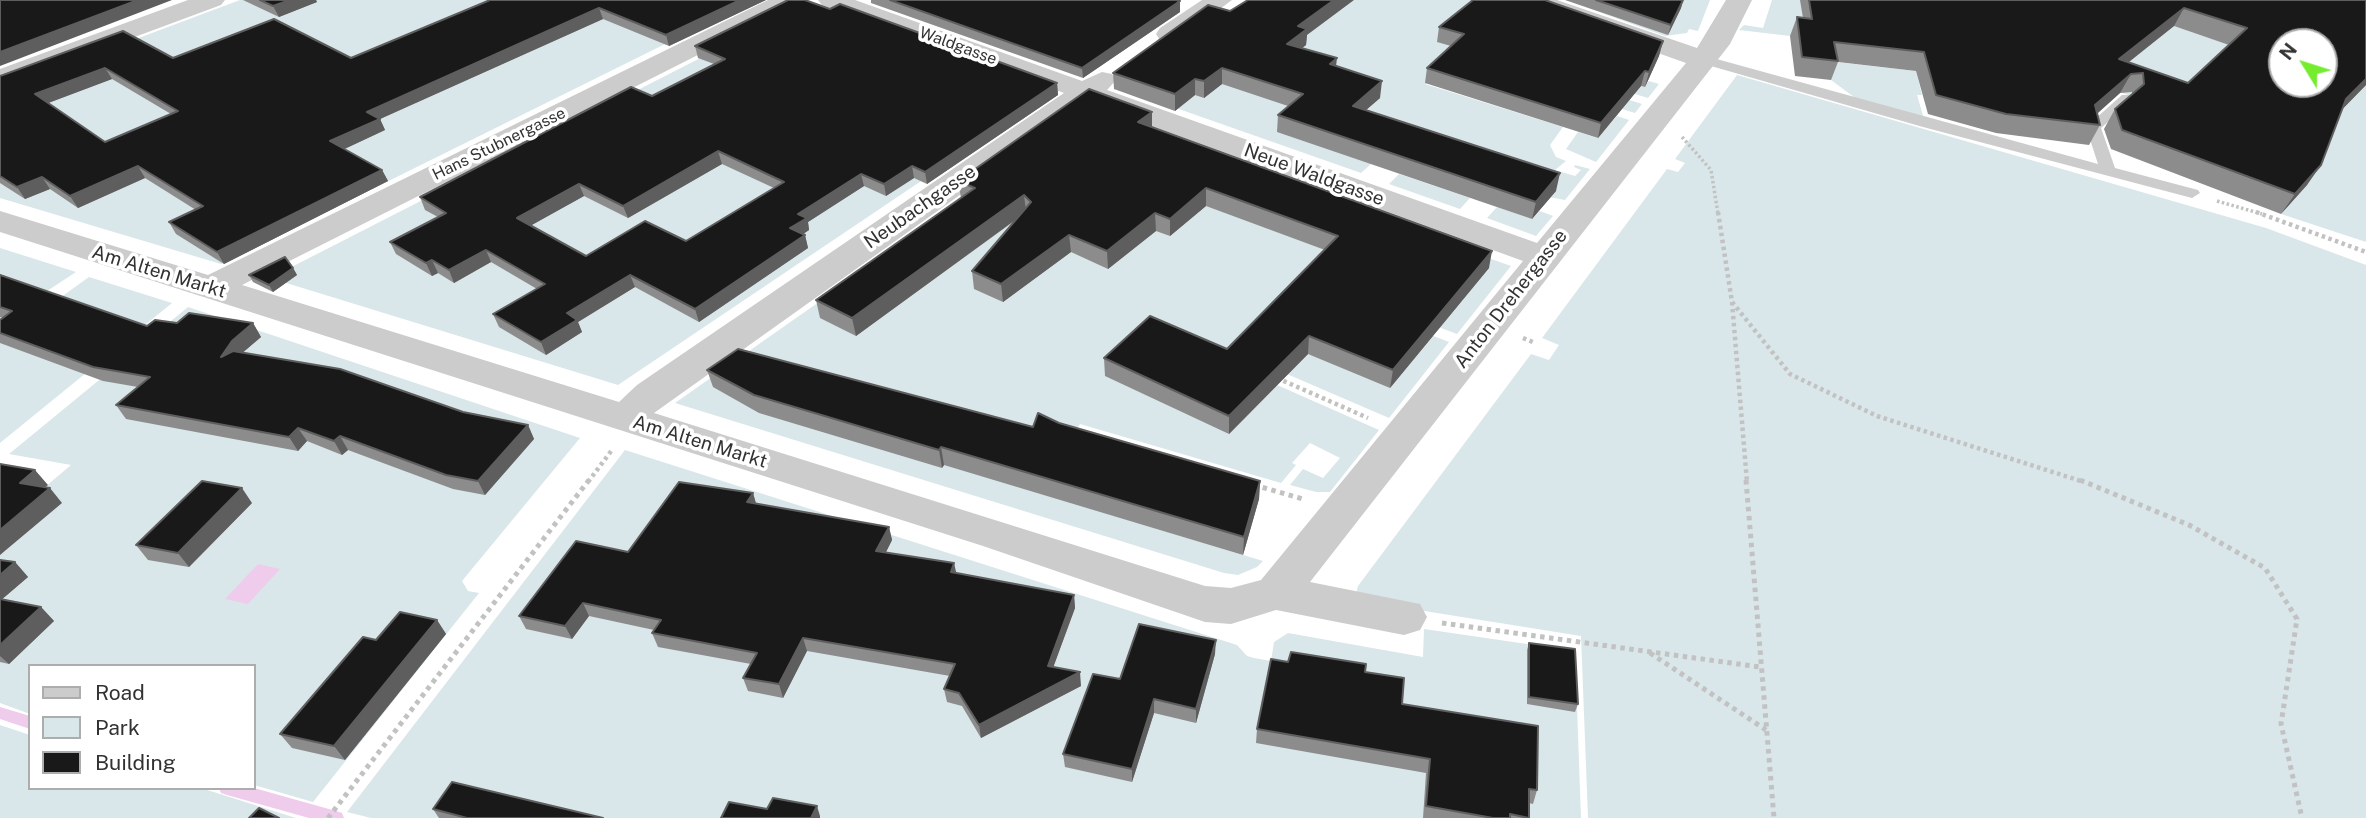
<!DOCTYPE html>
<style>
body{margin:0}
#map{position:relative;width:2366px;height:818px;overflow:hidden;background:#fff;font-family:"Public Sans",sans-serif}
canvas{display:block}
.legend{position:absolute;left:28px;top:664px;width:228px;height:126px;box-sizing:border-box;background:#fff;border:2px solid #adadad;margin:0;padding:9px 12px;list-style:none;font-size:21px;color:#323232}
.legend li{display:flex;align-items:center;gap:14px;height:35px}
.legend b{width:35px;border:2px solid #adadad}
.north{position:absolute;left:2268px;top:28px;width:70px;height:70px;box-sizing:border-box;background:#fff;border:2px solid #adadad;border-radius:50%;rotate:308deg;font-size:19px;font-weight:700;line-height:28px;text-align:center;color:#323232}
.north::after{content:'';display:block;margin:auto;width:24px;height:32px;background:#76ec30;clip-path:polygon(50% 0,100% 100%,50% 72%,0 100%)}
</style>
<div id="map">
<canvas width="2366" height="818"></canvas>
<ul class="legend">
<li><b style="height:9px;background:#ccc"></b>Road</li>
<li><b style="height:19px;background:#d9e7ea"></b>Park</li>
<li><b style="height:19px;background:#191919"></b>Building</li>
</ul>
<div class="north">N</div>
</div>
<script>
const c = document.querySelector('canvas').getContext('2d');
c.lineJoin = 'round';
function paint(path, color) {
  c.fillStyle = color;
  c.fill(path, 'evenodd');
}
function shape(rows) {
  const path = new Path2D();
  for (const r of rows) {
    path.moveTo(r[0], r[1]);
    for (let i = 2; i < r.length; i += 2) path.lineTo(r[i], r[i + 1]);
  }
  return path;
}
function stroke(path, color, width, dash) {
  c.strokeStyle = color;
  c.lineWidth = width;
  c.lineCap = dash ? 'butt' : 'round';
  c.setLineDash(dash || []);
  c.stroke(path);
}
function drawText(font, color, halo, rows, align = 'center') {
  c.font = font + ' "Public Sans",sans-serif';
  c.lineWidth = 7;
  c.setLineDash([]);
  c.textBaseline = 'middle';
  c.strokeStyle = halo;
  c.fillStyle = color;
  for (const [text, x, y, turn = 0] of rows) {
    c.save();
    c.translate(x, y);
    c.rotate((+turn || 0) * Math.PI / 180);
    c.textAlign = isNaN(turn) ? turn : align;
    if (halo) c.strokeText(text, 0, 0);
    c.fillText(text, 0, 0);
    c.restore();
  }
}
const green = shape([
 [240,0,754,0,221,264,0,198,0,90],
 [1248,0,1496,0,1643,87,1649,81,1659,84,1648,98,1622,90,1617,96,1642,104,1635,113,1480,65,1425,84,1563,127,1550,145,1556,157,1566,161,1555,170,1575,176,1581,170,1574,167,1575,165,1590,169,1565,200,1371,164,1361,173,1122,89],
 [1566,0,1710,0,1698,31,1689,29,1687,33,1665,36],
 [1772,0,1801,0,1901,49,1739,30,1744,25,1763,28],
 [806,4,1052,93,618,385,270,278],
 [2174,26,2250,52,2225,74,2331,121,2366,85,2366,242,2281,214,2307,185,2169,110,2106,87,2117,71],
 [1827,61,1916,71,1922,95,1917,95,1924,119,1858,100,1831,80],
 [1737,75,2266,228,2366,265,2366,818,1588,818,1581,636,1368,602,1356,594,1358,586,1531,354,1549,360,1559,345,1542,338,1667,169,1678,172,1685,163,1675,159],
 [1091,111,1431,290,1377,314,1449,342,1389,418,1215,343,1201,357,1228,434,1277,385,1379,430,1330,492,1316,492,1290,485,1303,469,1323,478,1340,458,1310,443,1292,463,1296,465,1281,483,1080,424,1068,443,997,480,1263,561,1257,567,1238,575,1224,573,675,403],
 [1617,116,1629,120,1596,162,1566,149,1578,132,1597,138],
 [1399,174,1470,198,1460,209,1389,184],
 [1497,207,1532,219,1540,211,1553,216,1536,236,1487,218],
 [0,248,76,272,0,322],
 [1460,248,1511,266,1457,334,1422,321],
 [89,277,172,303,0,443,0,341],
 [188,307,580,438,462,581,468,591,479,593,313,802,254,785,254,666,30,666,30,714,0,703,0,476,45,487,71,465,9,454],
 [625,450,1237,645,1247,656,1254,658,1271,661,1274,642,1288,633,1423,657,1424,629,1575,651,1581,818,371,818,347,812],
 [0,725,30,735,30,788,201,788,296,818,0,818]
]);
const water = shape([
 [258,564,280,569,248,604,225,599]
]);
const stream = shape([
 [0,707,30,716,30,729,0,719,0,707],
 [219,788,254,788,336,811,342,813,344,818,309,818,227,795,221,793,219,788]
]);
const pathFar2 = shape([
 [1682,137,1711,170,1718,214],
 [2217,201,2262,214]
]);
const pathFar1 = shape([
 [1718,212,1732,302,1747,482],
 [2256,212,2366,252],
 [1732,302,1790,374,1877,416,2084,482],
 [1523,338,1535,343],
 [1277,378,1368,418],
 [588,482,612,450]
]);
const path = shape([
 [1746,480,1774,818],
 [2080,480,2189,525,2265,568,2297,619,2281,724,2302,818],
 [1254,485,1303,499],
 [1442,623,1760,667],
 [1650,653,1766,730],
 [328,818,589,480]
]);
const lane = shape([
 [1702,55,2098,164,2086,127,2122,95,2132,95,2132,101,2101,128,2115,168,2198,190,2200,193,2192,198,1923,127,1697,62,1695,59,1702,55]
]);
const street = shape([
 [188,0,225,0,221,5,0,87,0,69,188,0],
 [768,0,801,0,797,5,242,285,619,402,637,385,1064,93,822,5,818,0,855,0,1082,81,1102,72,1112,74,1116,80,1107,90,1537,243,1686,63,1523,5,1519,0,1557,0,1697,48,1726,0,1752,0,1730,44,1310,582,1420,604,1427,617,1420,630,1404,635,1276,610,1231,624,1205,622,983,546,0,232,0,211,208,275,768,0],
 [1089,103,1523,261,1261,580,1231,588,1205,586,654,413,1089,103],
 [1202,0,1232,0,1178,40,1160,40,1156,34,1160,28,1202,0]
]);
const wall = shape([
 [243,0,316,0,317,2,279,17],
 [487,0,766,0,669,46,603,19,380,119,385,130,344,149,382,170,388,181,224,264,176,234,169,222,196,210,145,178,78,208,50,189,25,199,0,183,0,76,173,58,351,58,488,1],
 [112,79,171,114,105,142,48,103],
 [871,0,1176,0,1180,12,1083,78,871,3],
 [1565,0,1683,0,1681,8,1668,35],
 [1800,0,2366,0,2366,85,2342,109,2307,185,2281,214,2111,149,2104,129,2115,109,2132,94,2132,92,2120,93,2097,114,2100,125,2089,145,1996,133,1928,114,1916,71,1838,62,1831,80,1795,76,1790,36,1797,17,1803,18],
 [2174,26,2229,45,2188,83,2128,62],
 [1230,11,1307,35,1306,45,1302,48,1336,66,1380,98,1366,110,1556,191,1532,219,1277,132,1278,115,1288,106,1222,84,1204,98,1195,95,1175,111,1114,89,1113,73],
 [1439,27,1663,41,1659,56,1645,87,1641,86,1598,138,1425,83,1427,68,1451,46,1437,42],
 [695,46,1057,83,1058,95,927,184,914,178,886,196,864,186,808,222,809,230,803,234,805,235,808,248,699,322,635,287,578,322,582,332,546,355,499,327,493,314,537,289,491,262,454,283,438,273,432,276,396,254,390,242,438,217,425,210,420,197,652,96,714,64,698,58],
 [722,164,774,188,686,241,586,256,531,225,584,196,628,218],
 [1152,112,1152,127,1489,268,1390,388,1308,354,1229,434,1105,376,1104,358,1227,349,1325,250,1206,206,1170,236,1156,231,1108,269,1071,252,1003,302,974,289,972,271,1017,219,856,336,820,318,816,300,961,198,958,181],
 [293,268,297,275,273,292,253,282,249,275],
 [0,275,147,326,177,323,253,323,261,337,243,352,463,412,528,425,534,439,485,495,453,489,348,450,342,455,307,441,298,451,126,419,116,405,138,387,103,381,0,343,0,320,3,318,0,317],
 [707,370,1033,427,1059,423,1260,481,1259,499,1243,555,944,465,942,468,759,413,713,387],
 [753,493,756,504,889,527,892,540,886,552,956,573,1074,595,1075,608,1053,667,1081,686,981,738,962,706,947,702,944,689,950,676,807,651,783,698,748,691,743,678,751,664,658,647,652,633,654,630,589,616,572,639,526,629,519,616,628,552],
 [252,503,189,567,148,560,136,545],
 [0,560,15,562,28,577,2,599,41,607,54,621,9,664,0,662],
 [437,620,446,634,345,760,292,748,280,734,376,640],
 [1529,643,1578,704,1575,712,1527,704,1527,650],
 [1215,654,1196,723,1154,713,1132,782,1065,767,1063,754,1120,679],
 [1288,662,1365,672,1402,704,1537,790,1533,804,1529,803,1529,818,1423,818,1426,773,1256,743,1257,729],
 [433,809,603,818,439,818]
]);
const shadedWall = shape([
 [138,0,172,0,0,66,0,52],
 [290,0,316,0,317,2,279,17,273,6],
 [740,0,766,0,669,46,666,35],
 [1334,0,1354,0,1307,35,1306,45,1286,60,1287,44,1298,26],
 [1683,0,1681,8,1668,35,1671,25],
 [1180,1,1180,12,1083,78,1082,68],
 [599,8,603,19,380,119,385,130,336,153,330,141,367,112],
 [2184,8,2174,26,2109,78,2119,59],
 [1663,41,1659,56,1645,87,1649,72],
 [1337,58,1335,75,1330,64],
 [105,68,112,79,43,105,35,94],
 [1222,68,1222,84,1204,98,1204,81],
 [1645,71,1641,86,1598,138,1601,123],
 [2131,74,2120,93,2084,125,2095,105],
 [1195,79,1195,95,1175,111,1175,94],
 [2366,79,2366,85,2333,119,2346,99],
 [1382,81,1380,98,1352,122,1353,106],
 [1057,83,1058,95,927,184,925,172],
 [1152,112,1152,129,1138,122],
 [718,151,722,164,628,218,623,206],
 [2321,165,2307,185,2281,214,2295,194],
 [138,166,145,178,78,208,70,196],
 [912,166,914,178,886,196,884,184],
 [382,170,388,181,224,264,217,252],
 [1560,173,1556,191,1532,219,1536,202],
 [861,174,864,186,808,222,809,230,793,241,790,228,798,214],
 [42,177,50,189,25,199,17,187],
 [579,184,584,196,523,230,517,218],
 [1206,188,1206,206,1170,236,1170,219],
 [1024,195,1026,212,856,336,852,318],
 [1155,213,1156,231,1108,269,1107,251],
 [805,235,808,248,699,322,695,309],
 [1069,235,1071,252,1003,302,1001,284],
 [486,250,491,262,454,283,449,270],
 [1492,251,1489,268,1390,388,1393,370],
 [432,260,438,273,432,276,426,263],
 [293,268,297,275,273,292,269,285],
 [630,275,635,287,578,322,582,332,546,355,541,342,567,313],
 [253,323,261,337,240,355,221,357,232,341],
 [1309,336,1308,354,1229,434,1229,416],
 [528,425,534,439,485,495,478,481],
 [298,428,307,441,298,451,289,437],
 [340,436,348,450,342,455,334,441],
 [941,447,944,465,942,468,939,450],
 [35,470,48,485,32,497,20,483],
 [1260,481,1259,499,1243,555,1244,537],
 [50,488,62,503,0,555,0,530],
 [242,488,252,503,189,567,178,553],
 [753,493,757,507,747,502],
 [889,527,892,540,880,564,876,551],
 [15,562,28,577,0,601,0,575],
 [954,563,957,576,951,572],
 [1074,595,1075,608,1049,679,1048,666],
 [583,603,589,616,572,639,565,626],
 [41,607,54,621,9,664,0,656,0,645],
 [437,620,446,634,345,760,334,746],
 [803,638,807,651,783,698,779,684],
 [1216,640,1215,654,1196,723,1196,709],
 [1080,672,1081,686,981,738,979,725],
 [1154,699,1154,713,1132,782,1132,769],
 [817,806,820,816,820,818,811,818]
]);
const building = shape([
 [0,0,138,0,0,52,0,0],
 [260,0,290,0,273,6,260,0],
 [490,0,740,0,666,35,599,8,367,112,380,119,330,141,382,170,217,252,169,222,203,206,138,166,70,196,42,177,17,187,0,176,0,76,123,31,173,58,274,19,351,58,490,0],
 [105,68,178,111,105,142,35,94,105,68],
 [788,0,805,0,830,9,840,4,1057,83,925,172,912,166,884,184,861,174,798,214,807,218,790,228,805,235,695,309,630,275,567,313,577,320,541,342,493,314,545,284,486,250,449,270,432,260,426,263,390,242,446,213,420,197,631,87,652,96,725,59,695,46,788,0],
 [718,151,784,182,686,241,645,221,586,256,517,218,579,184,623,206,718,151],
 [890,0,1176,0,1180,1,1082,68,890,0],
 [1248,0,1334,0,1298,26,1307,29,1287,44,1337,58,1330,64,1382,81,1353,106,1560,173,1536,202,1278,115,1303,94,1222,68,1204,81,1195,79,1175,94,1113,73,1208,5,1230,11,1248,0],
 [1473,0,1545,0,1663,41,1649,72,1645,71,1601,123,1427,68,1464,34,1439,27,1473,0],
 [1596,0,1683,0,1671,25,1596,0],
 [1809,0,2366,0,2366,79,2346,99,2321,165,2295,194,2122,130,2115,109,2144,84,2143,73,2131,74,2095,105,2100,125,2006,114,1936,95,1924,52,1834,42,1838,61,1802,57,1797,17,1812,19,1809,0],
 [2184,8,2247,28,2188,83,2119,59,2184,8],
 [2282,42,2324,42,2324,84,2282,84,2282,42],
 [1089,89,1152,112,1138,122,1492,251,1393,370,1309,336,1229,416,1104,358,1150,316,1227,349,1338,236,1206,188,1170,219,1155,213,1107,251,1069,235,1001,284,972,271,1031,202,1024,195,852,318,816,300,975,188,958,181,1089,89],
 [285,257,293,268,269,285,249,275,285,257],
 [0,275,147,326,155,320,177,323,189,313,253,323,232,341,221,357,233,351,340,369,463,412,528,425,478,481,446,475,340,436,334,441,298,428,289,437,116,405,150,377,93,367,0,333,0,320,12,311,0,307,0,275],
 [738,349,1033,427,1038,413,1059,423,1260,481,1244,537,941,447,939,450,754,395,707,370,738,349],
 [0,464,35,470,20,483,50,488,0,530,0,464],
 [202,481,242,488,178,553,136,545,202,481],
 [679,482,753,493,747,502,889,527,876,551,954,563,951,572,1074,595,1048,666,1080,672,979,725,959,693,944,689,955,664,803,638,779,684,743,678,757,653,652,633,661,620,583,603,565,626,519,616,576,541,628,552,679,482],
 [0,560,15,562,0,575,0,560],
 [0,599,41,607,0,645,0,599],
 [400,612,437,620,334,746,280,734,363,637,376,640,400,612],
 [1139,624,1216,640,1196,709,1154,699,1132,769,1063,754,1093,674,1120,679,1139,624],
 [1529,643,1575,649,1578,704,1529,697,1529,643],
 [1291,652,1366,664,1365,672,1404,678,1402,704,1538,726,1537,790,1529,789,1529,818,1510,814,1510,818,1493,818,1426,806,1430,759,1257,729,1271,659,1288,662,1291,652],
 [452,782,603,818,467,818,433,809,452,782],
 [773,798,817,806,811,818,721,818,729,802,767,809,773,798],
 [259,808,279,818,249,818,259,808]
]);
const farStreetnames = [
 ["Waldgasse",958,46,20],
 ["Hans Stubnergasse",499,144,-26]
];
const streetNames = [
 ["Neue Waldgasse",1314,175,20],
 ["Neubachgasse",920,207,-35],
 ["Am Alten Markt",159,272,17],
 ["Anton Drehergasse",1511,299,-52],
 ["Am Alten Markt",700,442,17]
];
paint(green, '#d9e7ea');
paint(water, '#efcceb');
paint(stream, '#efcceb');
stroke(pathFar2, '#c2c2c2', 3.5, [2.5, 2.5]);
stroke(pathFar1, '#c2c2c2', 4.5, [3.5, 3.5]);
stroke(path, '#c2c2c2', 5, [4.5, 4.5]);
paint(lane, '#ccc');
paint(street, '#ccc');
paint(wall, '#8c8c8c');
paint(shadedWall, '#5e5e5e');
paint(building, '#191919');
stroke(building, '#5e5e5e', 2);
drawText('16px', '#323232', '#fff', farStreetnames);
drawText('19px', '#323232', '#fff', streetNames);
</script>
